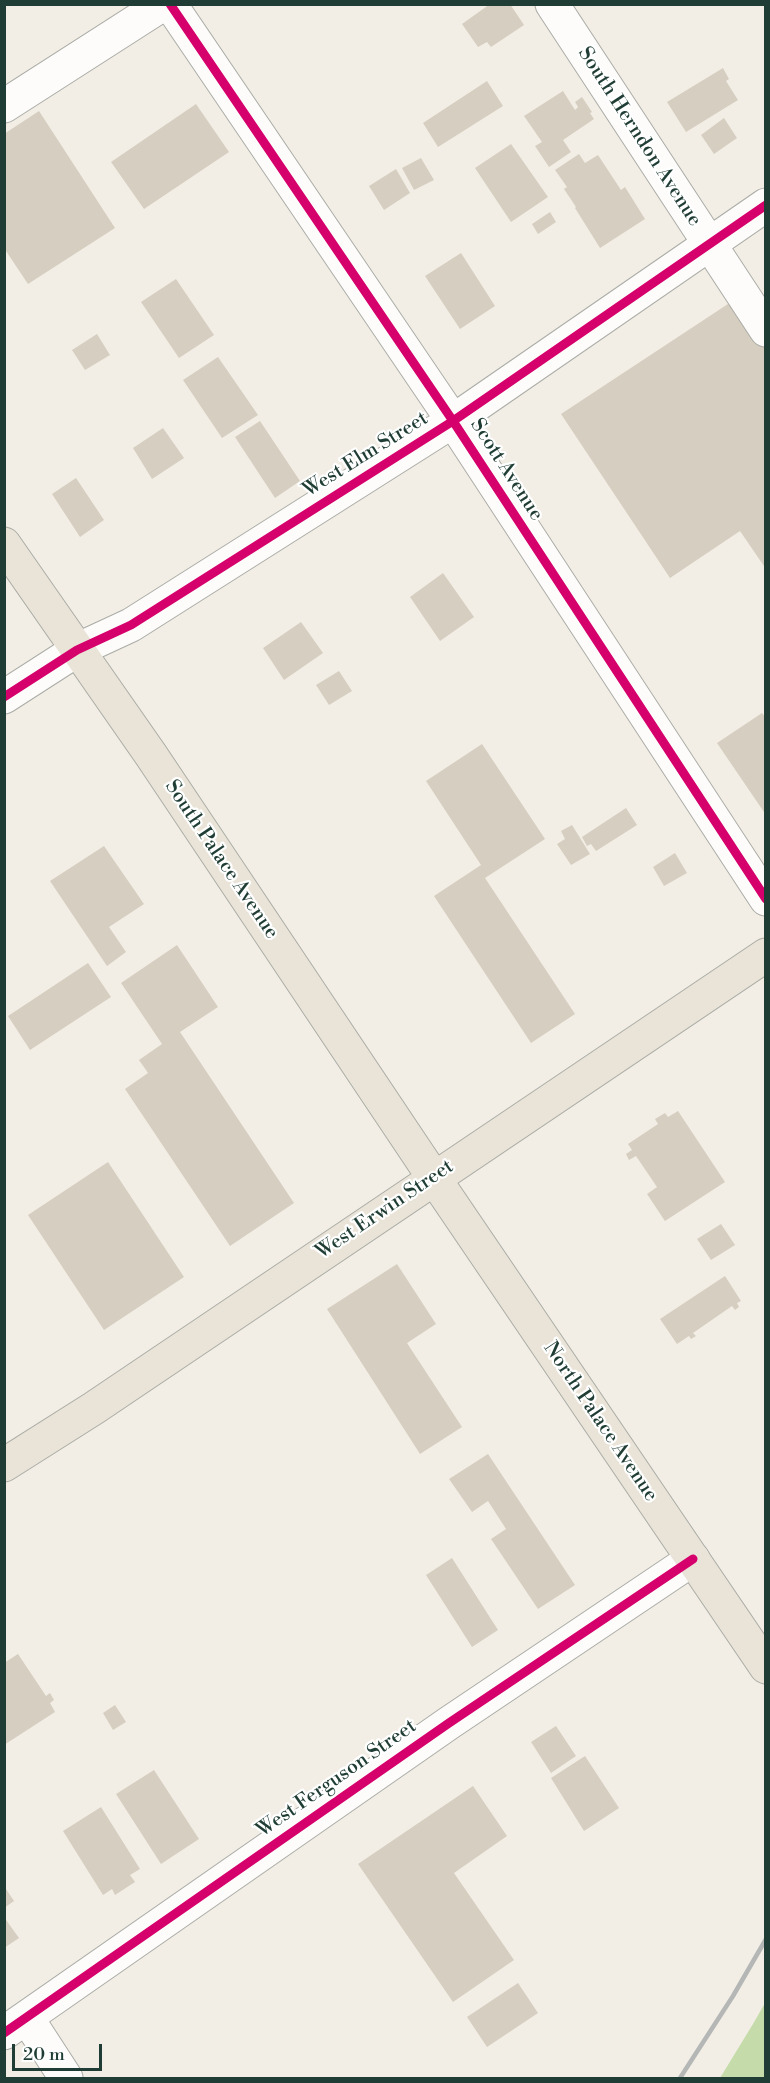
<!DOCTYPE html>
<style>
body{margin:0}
#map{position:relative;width:770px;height:2083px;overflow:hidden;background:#f2eee5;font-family:"Libre Bodoni",serif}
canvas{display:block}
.frame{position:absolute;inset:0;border:6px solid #1f3d34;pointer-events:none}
.scale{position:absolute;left:12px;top:2044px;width:90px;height:27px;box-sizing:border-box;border:3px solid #1f3d34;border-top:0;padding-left:8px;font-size:18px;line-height:21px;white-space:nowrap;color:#1f3d34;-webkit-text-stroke:4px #fff;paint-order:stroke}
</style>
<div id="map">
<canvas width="770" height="2083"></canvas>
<div class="frame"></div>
<div class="scale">20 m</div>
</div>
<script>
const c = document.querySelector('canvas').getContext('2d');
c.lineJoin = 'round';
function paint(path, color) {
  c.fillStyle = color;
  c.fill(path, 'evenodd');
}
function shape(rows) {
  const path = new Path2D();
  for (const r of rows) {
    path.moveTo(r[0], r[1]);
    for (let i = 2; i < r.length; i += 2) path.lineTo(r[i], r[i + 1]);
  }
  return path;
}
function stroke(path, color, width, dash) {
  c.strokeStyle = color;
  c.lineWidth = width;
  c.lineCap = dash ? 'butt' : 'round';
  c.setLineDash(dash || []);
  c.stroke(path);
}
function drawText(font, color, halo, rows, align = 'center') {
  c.font = font + ' "Libre Bodoni",serif';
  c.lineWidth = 4.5;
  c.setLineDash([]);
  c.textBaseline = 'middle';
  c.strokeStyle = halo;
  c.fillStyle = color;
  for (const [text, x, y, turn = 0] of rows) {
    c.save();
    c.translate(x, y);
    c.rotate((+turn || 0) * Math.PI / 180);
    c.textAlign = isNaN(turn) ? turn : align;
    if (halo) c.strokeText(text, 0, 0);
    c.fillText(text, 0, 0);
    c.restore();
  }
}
const green = shape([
 [765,2003,765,2078,720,2078,753,2024]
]);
const building = shape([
 [490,4,510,4,524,25,491,47,487,42,478,47,462,24],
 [723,68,729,79,726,81,738,100,686,132,667,102],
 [487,81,503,106,438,147,423,123],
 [563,91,575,110,578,107,575,102,582,97,592,112,590,113,594,119,563,140,571,152,549,167,535,146,542,142,524,116],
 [196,104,229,152,144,209,111,162],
 [39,111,115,228,28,284,4,248,4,134],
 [724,118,737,138,714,154,701,135],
 [511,144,548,197,511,222,475,168],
 [579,154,585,163,598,155,621,190,625,187,645,219,600,248,575,208,576,207,564,189,567,187,555,170],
 [421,158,434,180,414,190,402,168],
 [396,169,410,193,384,210,369,186],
 [550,212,556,222,538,234,532,224],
 [461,253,495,306,460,329,425,276],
 [176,279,214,335,179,358,141,302],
 [734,300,766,347,766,569,740,531,670,578,561,414],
 [97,334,110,355,85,370,72,350],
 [218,357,258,415,222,438,183,380],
 [260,421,300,481,275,498,235,437],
 [163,428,184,458,152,479,133,448],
 [76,478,104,520,80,537,52,494],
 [443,573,474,617,440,641,410,597],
 [301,622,323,653,284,680,263,648],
 [339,671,352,691,329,705,316,685],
 [762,713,766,718,766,815,717,743],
 [482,744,545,839,485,878,575,1014,531,1043,434,896,481,865,426,781],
 [626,808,637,825,596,851,591,844,587,846,582,837],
 [572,825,590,854,571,865,557,844,565,839,561,831],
 [104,846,144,904,109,927,126,952,107,966,50,881],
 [675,853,687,873,664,886,653,867],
 [177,945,218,1007,180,1032,294,1203,230,1246,125,1089,148,1073,139,1060,162,1044,121,983],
 [88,963,111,997,30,1050,8,1016],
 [678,1111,725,1182,665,1221,647,1194,657,1187,636,1156,629,1160,626,1154,632,1150,628,1144,658,1124,655,1119,665,1113,668,1117],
 [108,1162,184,1277,104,1330,28,1215],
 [721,1224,735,1245,711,1260,697,1239],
 [397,1264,436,1324,407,1343,462,1427,420,1454,327,1309],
 [725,1276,741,1301,737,1303,739,1307,735,1310,732,1306,693,1333,696,1336,691,1339,689,1336,677,1344,660,1319],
 [488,1454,575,1585,538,1609,491,1539,506,1529,488,1501,472,1512,449,1479],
 [452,1558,498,1630,472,1647,426,1575],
 [18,1654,46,1696,50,1693,54,1700,50,1703,55,1712,4,1745,4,1663],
 [115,1705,126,1722,113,1730,103,1713],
 [556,1726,576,1756,551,1773,531,1742],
 [585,1756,619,1808,584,1831,551,1778],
 [154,1770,199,1839,161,1864,116,1794],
 [473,1786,507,1836,454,1873,514,1960,453,2002,358,1864],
 [101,1807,140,1869,130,1875,135,1882,115,1895,112,1889,103,1895,63,1831],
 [4,1886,14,1901,4,1908],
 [4,1917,19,1938,4,1948],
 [518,1983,538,2013,487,2047,467,2017]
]);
const minor = shape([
 [170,4,453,421,766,899],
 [552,4,766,330],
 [4,106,163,4],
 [4,697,77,650,131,625,453,421,766,205],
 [27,2018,66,2078],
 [4,2033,449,1723,693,1559]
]);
const major = shape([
 [4,544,151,755,434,1178,766,1667],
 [4,1465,94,1408,766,955]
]);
const rail = shape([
 [680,2078,733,1996,766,1939]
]);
const cycleway = shape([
 [170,4,453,421,766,899],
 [4,697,77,650,131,625,453,421,766,205],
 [4,2033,449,1723,693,1559]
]);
const streetNames = [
 ["South Herndon Avenue",639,137,57],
 ["West Elm Street",366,455,-32],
 ["Scott Avenue",506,470,57],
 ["South Palace Avenue",221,860,56],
 ["West Erwin Street",385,1210,-34],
 ["North Palace Avenue",600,1422,56],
 ["West Ferguson Street",337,1779,-35]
];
paint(green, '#c5dbaa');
paint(building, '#d6cec0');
stroke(minor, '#aaaca6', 35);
stroke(major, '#aaaca6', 35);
stroke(minor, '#fdfcfb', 33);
stroke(major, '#eae4d8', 33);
stroke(rail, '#b4b7b5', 4.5);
stroke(cycleway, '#d6006c', 9);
drawText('20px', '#1f3d34', '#fff', streetNames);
</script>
